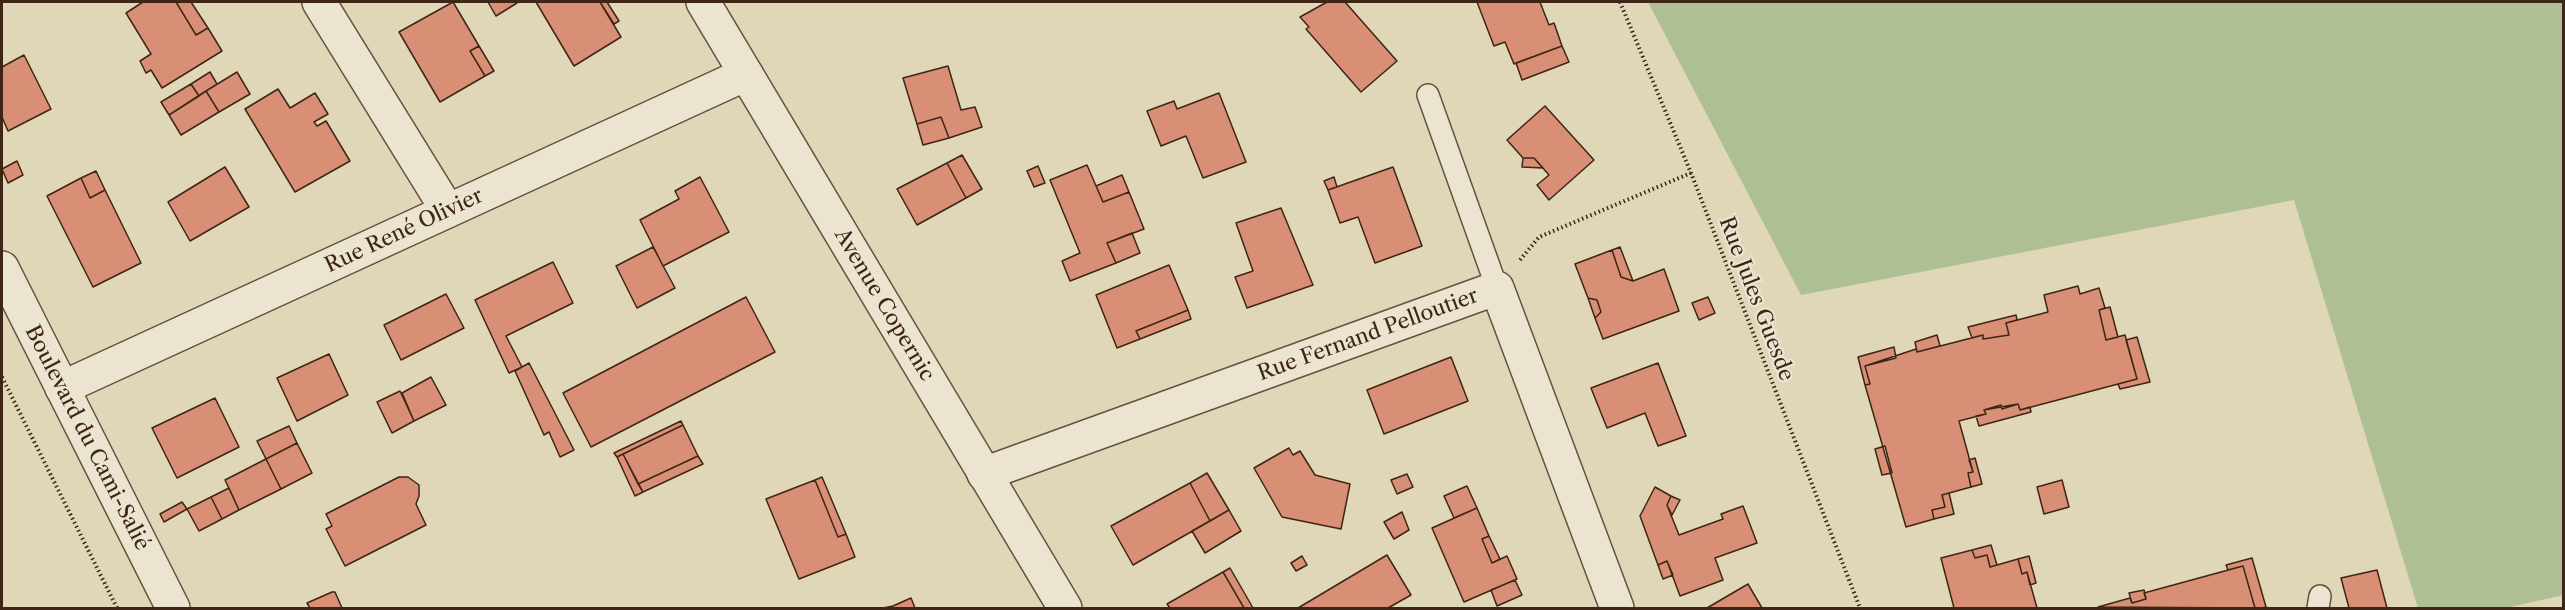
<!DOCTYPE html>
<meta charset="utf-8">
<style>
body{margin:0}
#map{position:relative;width:2565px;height:610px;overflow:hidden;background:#e0d6b8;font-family:"Libre Caslon Text",serif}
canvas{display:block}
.frame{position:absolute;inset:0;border:3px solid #3e2515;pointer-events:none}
</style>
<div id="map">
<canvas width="2565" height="610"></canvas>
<div class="frame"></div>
</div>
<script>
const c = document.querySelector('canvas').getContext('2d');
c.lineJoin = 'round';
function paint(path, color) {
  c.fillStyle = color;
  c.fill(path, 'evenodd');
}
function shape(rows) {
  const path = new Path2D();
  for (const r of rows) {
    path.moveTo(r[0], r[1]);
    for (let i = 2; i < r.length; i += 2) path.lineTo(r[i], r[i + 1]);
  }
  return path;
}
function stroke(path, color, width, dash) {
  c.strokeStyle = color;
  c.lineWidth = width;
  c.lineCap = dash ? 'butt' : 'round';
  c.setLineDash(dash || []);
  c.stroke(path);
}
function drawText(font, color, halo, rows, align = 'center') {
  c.font = font + ' "Libre Caslon Text",serif';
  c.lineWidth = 4.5;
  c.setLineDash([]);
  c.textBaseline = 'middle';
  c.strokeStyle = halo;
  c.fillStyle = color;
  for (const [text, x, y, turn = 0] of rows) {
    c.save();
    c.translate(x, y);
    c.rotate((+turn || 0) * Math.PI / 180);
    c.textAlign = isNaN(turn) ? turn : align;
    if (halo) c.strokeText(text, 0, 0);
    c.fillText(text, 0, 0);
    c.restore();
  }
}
const green = shape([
 [1648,2,2563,2,2563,595,2506,608,2418,608,2294,200,1801,295]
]);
const building = shape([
 [143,2,176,2,196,35,208,28,222,51,162,88,151,70,146,73,140,61,151,54,126,13,143,2],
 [176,2,191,2,208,28,196,35,176,2],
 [453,2,479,46,470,51,485,76,440,102,399,32,453,2],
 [488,2,516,2,517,3,496,16,488,2],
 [536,2,600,2,621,37,574,66,536,2],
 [600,2,607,2,619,21,614,24,600,2],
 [1327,2,1345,2,1397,61,1361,92,1306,29,1309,27,1300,17,1327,2],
 [1477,2,1540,2,1549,25,1554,23,1562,46,1514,64,1505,42,1494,46,1477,2],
 [479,46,494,71,485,76,470,51,479,46],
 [1562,46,1569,62,1522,80,1516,63,1562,46],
 [24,55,51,109,8,131,2,117,2,67,24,55],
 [948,66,961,110,975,107,982,127,949,138,941,117,917,124,903,78,948,66],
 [210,72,217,84,199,96,191,84,210,72],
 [237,72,250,94,219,112,206,91,237,72],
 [191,84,199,96,169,115,161,102,191,84],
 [278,89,290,108,315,93,328,114,314,122,317,126,326,121,350,161,295,192,245,109,278,89],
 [206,91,219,112,181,135,169,115,206,91],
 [1219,93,1246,162,1203,178,1186,136,1161,146,1147,111,1174,101,1177,109,1219,93],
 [1545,106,1594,160,1549,200,1537,185,1549,175,1534,158,1523,158,1507,140,1545,106],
 [941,117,949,138,923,145,917,124,941,117],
 [962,155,982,189,966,198,947,163,962,155],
 [1523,158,1534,158,1543,168,1522,167,1523,158],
 [17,161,23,175,8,183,2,169,17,161],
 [947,163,966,198,917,225,897,189,947,163],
 [1087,165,1103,202,1129,192,1144,229,1107,243,1116,263,1070,281,1062,261,1080,253,1050,180,1087,165],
 [1038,166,1045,183,1034,187,1027,171,1038,166],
 [225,167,249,207,190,241,168,202,225,167],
 [1393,167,1422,246,1375,263,1358,217,1340,223,1328,190,1393,167],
 [96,171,105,190,90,198,81,178,96,171],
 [1122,175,1129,192,1103,202,1096,186,1122,175],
 [700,177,729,232,663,266,640,220,679,199,675,191,700,177],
 [1334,177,1337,187,1328,190,1324,181,1334,177],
 [81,178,90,198,105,190,141,263,93,287,47,196,81,178],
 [1281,208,1313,285,1247,308,1235,277,1253,271,1236,223,1281,208],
 [1132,233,1140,253,1116,263,1107,243,1132,233],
 [653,247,675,288,637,308,616,266,653,247],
 [1620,247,1633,281,1621,277,1612,250,1620,247],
 [1612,250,1621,277,1633,281,1664,269,1679,311,1603,339,1595,318,1601,312,1597,300,1588,298,1575,264,1612,250],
 [553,262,573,303,506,336,522,367,509,373,475,300,553,262],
 [1169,265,1188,310,1136,331,1140,339,1117,348,1096,295,1169,265],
 [2078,286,2080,294,2099,288,2105,308,2099,310,2106,340,2125,335,2137,379,2020,410,2018,404,2002,409,2001,405,1984,410,1986,414,1959,421,1973,472,1968,473,1971,487,1942,495,1945,507,1932,510,1934,519,1906,527,1865,385,1870,384,1865,366,1916,349,1917,352,1983,335,1983,339,2009,335,2006,323,2048,312,2044,295,2078,286],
 [446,294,464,328,401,360,384,325,446,294],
 [746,297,775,352,591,447,563,393,746,297],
 [1708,297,1715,313,1699,320,1692,303,1708,297],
 [1588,298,1597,300,1601,312,1595,318,1588,298],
 [2110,307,2118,337,2106,340,2099,310,2110,307],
 [1188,310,1191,319,1140,339,1136,331,1188,310],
 [2016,315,2017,320,2006,323,2009,335,1983,339,1983,335,1972,338,1968,327,2016,315],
 [1937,335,1940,346,1917,352,1915,342,1937,335],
 [2137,337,2150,382,2120,389,2118,384,2137,379,2126,340,2137,337],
 [1894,347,1896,358,1865,366,1870,384,1865,385,1858,357,1894,347],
 [329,354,348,395,297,421,277,378,329,354],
 [1451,357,1468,401,1384,434,1367,390,1451,357],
 [529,363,574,450,560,457,549,432,544,435,515,371,529,363],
 [1658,363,1686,436,1658,446,1645,413,1607,428,1591,388,1658,363],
 [431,377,446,405,414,421,402,393,431,377],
 [400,391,414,421,392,433,377,402,400,391],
 [215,398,239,447,177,478,152,428,215,398],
 [2018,404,2020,410,2030,407,2031,412,1979,426,1976,416,1986,414,1984,410,2018,404],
 [681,421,683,425,617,457,614,453,681,421],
 [683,425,698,456,638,484,623,454,683,425],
 [289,426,297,443,266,459,257,441,289,426],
 [297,443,312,473,281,489,266,459,297,443],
 [1885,446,1892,473,1882,475,1875,449,1885,446],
 [1289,448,1293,455,1300,451,1315,475,1350,484,1341,529,1282,517,1254,468,1289,448],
 [623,454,643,492,635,496,617,457,623,454],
 [698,456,703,464,643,492,638,484,698,456],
 [1975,458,1982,484,1971,487,1968,473,1973,472,1969,460,1975,458],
 [266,459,281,489,239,510,225,480,266,459],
 [1207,473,1229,510,1210,521,1190,483,1207,473],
 [1407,474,1413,487,1397,494,1391,480,1407,474],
 [399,477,408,477,419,485,419,496,416,504,426,525,345,566,326,529,332,526,326,514,399,477],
 [822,477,846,534,838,537,815,480,822,477],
 [815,480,838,537,846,534,855,557,799,579,766,499,815,480],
 [2062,480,2069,507,2044,514,2037,487,2062,480],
 [1190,483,1210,521,1133,565,1111,526,1190,483],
 [1467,486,1477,508,1454,518,1444,496,1467,486],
 [1655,487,1671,496,1667,505,1679,535,1723,519,1721,514,1743,506,1757,543,1715,558,1723,580,1680,596,1667,561,1658,565,1640,516,1655,487],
 [229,488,239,510,222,519,211,497,229,488],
 [1949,493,1954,514,1934,519,1932,510,1945,507,1942,495,1949,493],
 [1671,496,1680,500,1672,515,1667,505,1671,496],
 [211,497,222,519,199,531,187,509,211,497],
 [182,502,187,509,164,522,160,514,182,502],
 [1477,508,1489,536,1482,539,1492,563,1507,556,1517,579,1464,602,1432,528,1477,508],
 [1229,510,1241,531,1205,553,1192,531,1229,510],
 [1402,512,1409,530,1394,539,1384,522,1402,512],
 [1489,536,1500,559,1492,563,1482,539,1489,536],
 [1991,545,1997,565,1990,567,1987,555,1975,558,1972,550,1991,545],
 [1972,550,1975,558,1987,555,1990,567,2018,559,2022,574,2027,572,2037,608,1954,608,1941,558,1972,550],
 [1387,555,1411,595,1388,608,1298,608,1387,555],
 [1302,556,1307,565,1296,571,1291,563,1302,556],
 [2029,556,2036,583,2030,585,2027,572,2022,574,2018,559,2029,556],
 [2252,558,2266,607,2262,608,2255,608,2243,566,2228,570,2226,565,2252,558],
 [1667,561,1673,575,1663,579,1658,565,1667,561],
 [2243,566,2255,608,2098,607,2130,598,2132,603,2146,599,2144,593,2243,566],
 [1230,568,1253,608,1244,608,1223,572,1230,568],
 [2377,570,2387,608,2349,608,2341,578,2377,570],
 [1223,572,1244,608,1170,608,1167,604,1223,572],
 [1515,580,1522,595,1497,606,1491,590,1515,580],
 [1748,584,1762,608,1707,608,1748,584],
 [2144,590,2146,599,2132,603,2129,593,2144,590],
 [332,592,335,592,342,608,310,608,307,603,332,592],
 [911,598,915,608,883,608,893,606,911,598]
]);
const path = shape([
 [1620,2,1691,173,1860,608],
 [1520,260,1539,237,1691,173],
 [2,377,117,608]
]);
const service = shape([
 [1428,95,1497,288],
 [2318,608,2320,596]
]);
const minor = shape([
 [319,2,448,211],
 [62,388,746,74],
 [984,474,1497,288,1617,608]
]);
const tertiary = shape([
 [703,2,1065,608],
 [2,268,173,608]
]);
const streetNames = [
 ["Rue René Olivier",404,231,-25],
 ["Rue Jules Guesde",1756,299,69],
 ["Avenue Copernic",884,305,59],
 ["Rue Fernand Pelloutier",1368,335,-20],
 ["Boulevard du Cami-Salié",87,438,63]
];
paint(green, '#adbf93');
paint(building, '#d88f75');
stroke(building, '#3e2515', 1.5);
stroke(service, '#66513e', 24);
stroke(minor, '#66513e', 36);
stroke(tertiary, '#66513e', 36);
stroke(path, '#3e2515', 4, [1.5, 3]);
stroke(service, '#ebe4d1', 21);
stroke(minor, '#ebe4d1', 33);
stroke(tertiary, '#ebe4d1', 33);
drawText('21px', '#3e2515', '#ebe4d1', streetNames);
</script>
